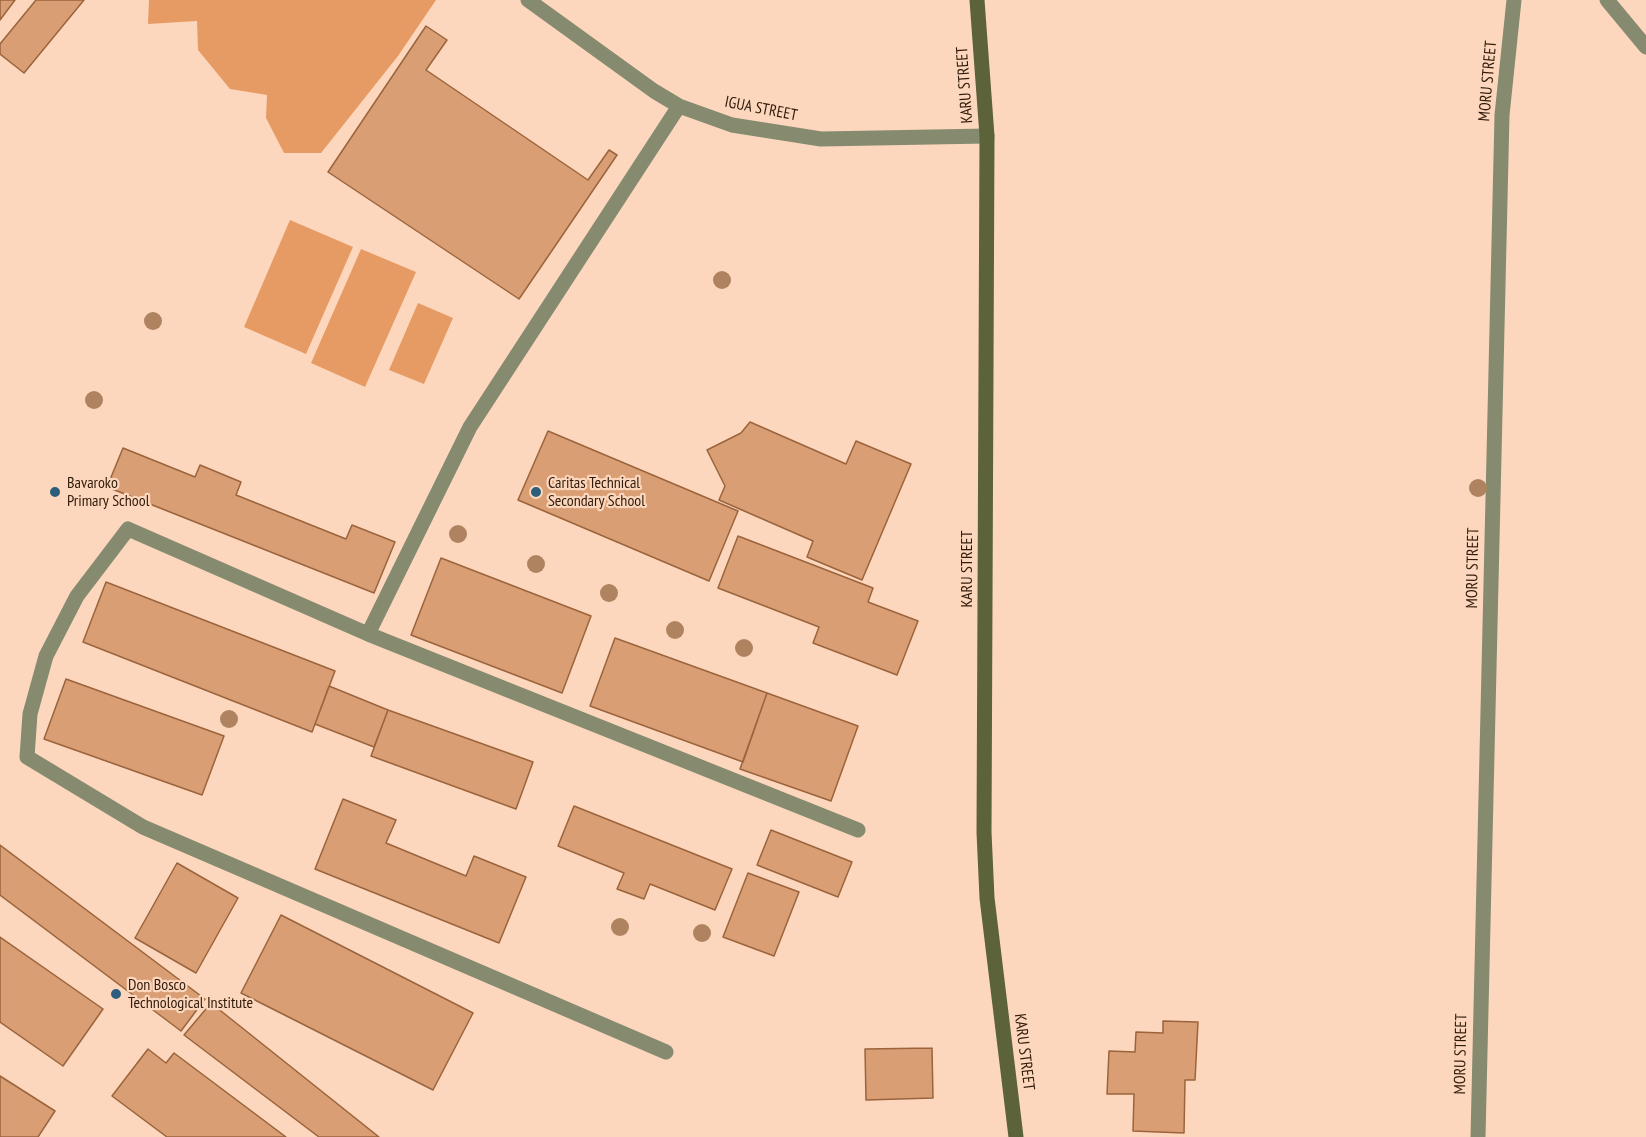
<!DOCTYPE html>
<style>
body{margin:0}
canvas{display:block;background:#fcd7bd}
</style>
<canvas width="1646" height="1137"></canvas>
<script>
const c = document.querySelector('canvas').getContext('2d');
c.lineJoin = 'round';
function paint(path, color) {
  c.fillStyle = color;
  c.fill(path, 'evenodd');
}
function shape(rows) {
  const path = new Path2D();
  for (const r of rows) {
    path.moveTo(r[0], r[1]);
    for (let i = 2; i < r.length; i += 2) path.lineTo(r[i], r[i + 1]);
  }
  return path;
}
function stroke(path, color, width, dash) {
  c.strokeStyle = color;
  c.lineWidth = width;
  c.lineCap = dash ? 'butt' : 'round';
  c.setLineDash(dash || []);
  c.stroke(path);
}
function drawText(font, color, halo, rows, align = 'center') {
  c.font = font + ' "PT Sans Narrow",sans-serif';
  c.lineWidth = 4.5;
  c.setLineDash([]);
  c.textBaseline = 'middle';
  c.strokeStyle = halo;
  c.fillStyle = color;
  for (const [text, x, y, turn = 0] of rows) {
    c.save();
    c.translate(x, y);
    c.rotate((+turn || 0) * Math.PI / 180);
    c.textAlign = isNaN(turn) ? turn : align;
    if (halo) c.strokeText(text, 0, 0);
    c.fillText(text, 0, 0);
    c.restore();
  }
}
const green = shape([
 [149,0,436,0,398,56,321,153,284,153,266,118,267,95,230,89,198,50,197,21,148,24],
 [290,220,353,247,306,354,244,327],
 [361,249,416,272,365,387,311,363],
 [418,303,453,318,424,384,389,370]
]);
const building = shape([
 [0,0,15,0,0,20,0,0],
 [36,0,84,0,24,73,0,54,0,44,36,0],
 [426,26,447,40,426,70,588,180,609,150,617,155,519,299,328,172,426,26],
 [750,422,846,464,856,441,911,464,862,580,807,557,813,541,719,500,725,486,707,450,741,433,750,422],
 [548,431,738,511,709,581,518,500,548,431],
 [123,448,195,477,200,465,241,482,236,495,346,539,352,525,395,542,374,593,107,487,123,448],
 [738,536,873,588,868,602,918,621,897,675,813,643,819,627,718,588,738,536],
 [441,558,591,616,562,693,411,635,441,558],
 [106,582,335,671,312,732,83,642,106,582],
 [615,638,767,693,743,762,590,706,615,638],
 [66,679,224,736,202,795,44,739,66,679],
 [329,686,388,710,374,747,315,724,329,686],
 [767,693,858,726,831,801,740,769,767,693],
 [388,710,533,762,516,809,371,756,388,710],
 [343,799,396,820,386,843,466,876,474,856,526,877,499,943,315,869,343,799],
 [574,806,732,869,715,910,650,884,644,899,617,889,624,873,558,846,574,806],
 [771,830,852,862,838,897,757,865,771,830],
 [0,845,205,999,181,1031,0,895,0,845],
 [177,863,238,898,196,973,135,938,177,863],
 [748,873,799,892,774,956,723,937,748,873],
 [281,915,473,1013,433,1090,241,993,281,915],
 [0,937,103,1009,63,1066,0,1022,0,937],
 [211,1003,379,1137,319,1137,184,1035,211,1003],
 [1163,1021,1198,1022,1195,1080,1185,1080,1184,1133,1133,1131,1134,1094,1107,1094,1109,1051,1135,1052,1136,1032,1163,1033,1163,1021],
 [932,1048,933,1098,866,1100,865,1049,932,1048],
 [148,1049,166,1063,174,1053,286,1137,167,1137,112,1096,148,1049],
 [0,1076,55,1111,38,1137,0,1137,0,1076]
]);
const street = shape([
 [528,0,654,91,679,106,732,125,821,139,987,136],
 [1607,0,1646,47],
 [368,634,470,427,679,106],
 [666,1052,143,827,27,757,30,714,46,656,77,596,128,529,368,634,858,830],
 [1478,1137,1502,115,1514,0]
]);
const secondary = shape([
 [977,0,987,136,984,832,987,898,1016,1137]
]);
const trees = [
 [722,280],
 [153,321],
 [94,400],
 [1478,488],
 [458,534],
 [536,564],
 [609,593],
 [675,630],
 [744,648],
 [229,719],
 [620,927],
 [702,933]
];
const markers = [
 [55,492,6,"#2c5e7b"],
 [536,492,6,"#2c5e7b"],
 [116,994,6,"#2c5e7b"]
];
const streetNames = [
 ["MORU STREET",1488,81,-85],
 ["KARU STREET",965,85,-94],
 ["IGUA STREET",761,109,11],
 ["MORU STREET",1473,568,-89],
 ["KARU STREET",967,569,-90],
 ["KARU STREET",1024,1052,83],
 ["MORU STREET",1461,1054,-89]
];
const poiNames = [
 ["Bavaroko",67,483],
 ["Primary School",67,501],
 ["Caritas Technical",548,483],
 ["Secondary School",548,501],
 ["Don Bosco",128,985],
 ["Technological Institute",128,1003]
];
paint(green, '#e79b64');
paint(building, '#d99e74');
stroke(building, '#9b643c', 1.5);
stroke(street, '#868b6f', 15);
stroke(secondary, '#5c623a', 15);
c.fillStyle = '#b08360';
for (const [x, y] of trees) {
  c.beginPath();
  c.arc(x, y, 9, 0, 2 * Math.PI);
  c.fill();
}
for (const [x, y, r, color] of markers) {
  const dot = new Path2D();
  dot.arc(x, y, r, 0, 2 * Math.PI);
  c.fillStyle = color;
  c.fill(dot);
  stroke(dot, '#fcd7bd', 2);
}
drawText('16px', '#301a09', '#fcd7bd', streetNames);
drawText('16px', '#301a09', '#fcd7bd', poiNames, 'left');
</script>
